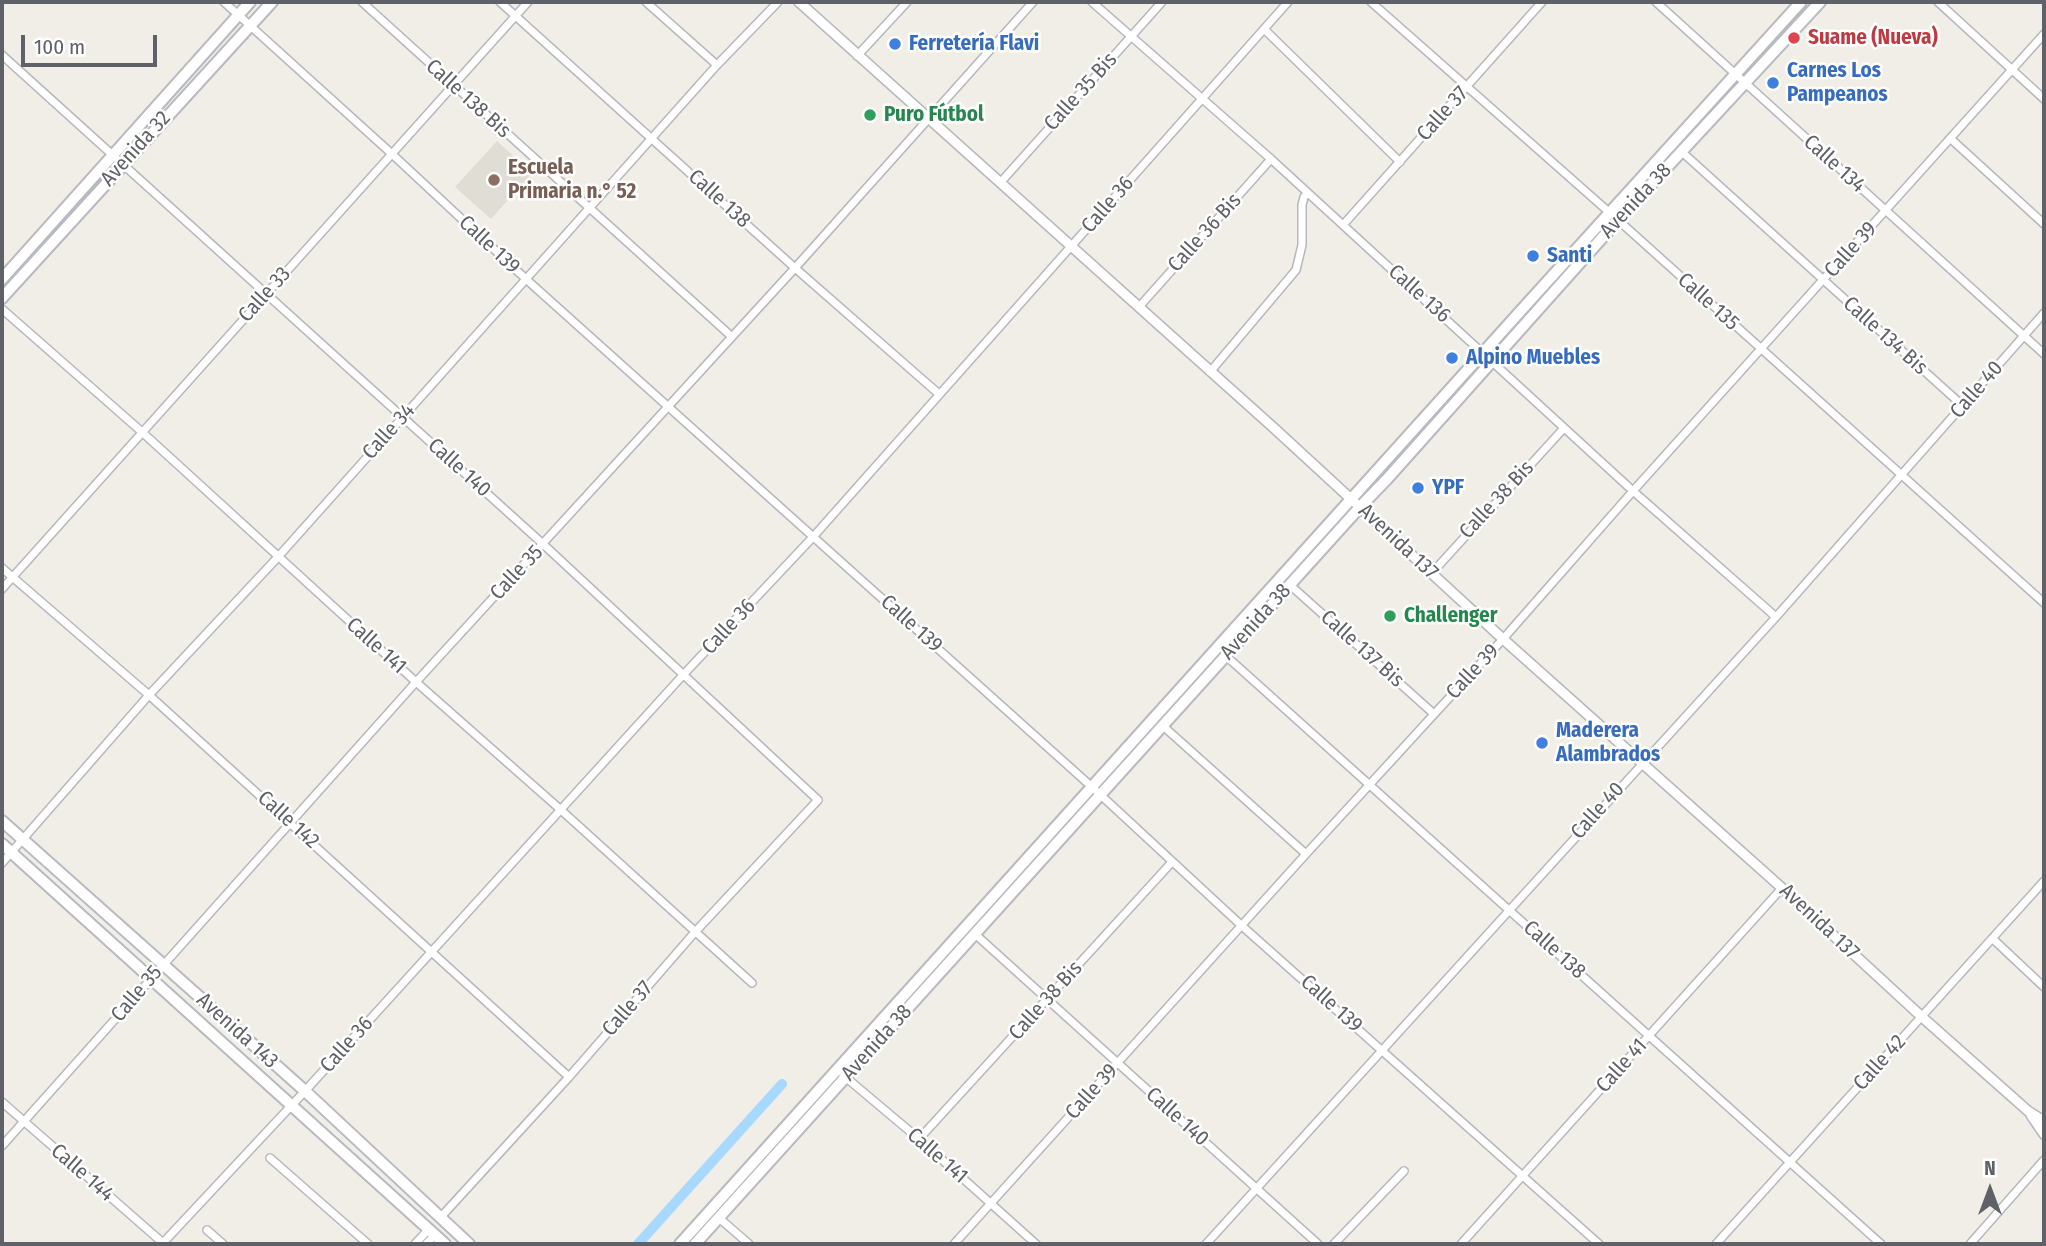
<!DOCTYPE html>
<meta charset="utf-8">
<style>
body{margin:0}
#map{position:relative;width:2046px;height:1246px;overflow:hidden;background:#f0eee6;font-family:"Fira Sans Condensed",sans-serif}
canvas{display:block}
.frame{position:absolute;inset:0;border:4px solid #5e6167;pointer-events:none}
.north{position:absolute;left:1955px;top:1155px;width:70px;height:70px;-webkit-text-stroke:5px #fff;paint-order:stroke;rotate:0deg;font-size:19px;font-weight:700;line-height:28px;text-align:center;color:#5e6167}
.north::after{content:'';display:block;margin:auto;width:24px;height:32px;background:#5e6167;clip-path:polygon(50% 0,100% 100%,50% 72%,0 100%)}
.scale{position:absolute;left:21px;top:35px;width:136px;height:32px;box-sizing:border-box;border:4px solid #5e6167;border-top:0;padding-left:9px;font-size:21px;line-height:24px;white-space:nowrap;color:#5e6167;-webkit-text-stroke:5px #fff;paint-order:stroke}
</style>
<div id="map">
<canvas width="2046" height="1246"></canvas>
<div class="frame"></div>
<div class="north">N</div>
<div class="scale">100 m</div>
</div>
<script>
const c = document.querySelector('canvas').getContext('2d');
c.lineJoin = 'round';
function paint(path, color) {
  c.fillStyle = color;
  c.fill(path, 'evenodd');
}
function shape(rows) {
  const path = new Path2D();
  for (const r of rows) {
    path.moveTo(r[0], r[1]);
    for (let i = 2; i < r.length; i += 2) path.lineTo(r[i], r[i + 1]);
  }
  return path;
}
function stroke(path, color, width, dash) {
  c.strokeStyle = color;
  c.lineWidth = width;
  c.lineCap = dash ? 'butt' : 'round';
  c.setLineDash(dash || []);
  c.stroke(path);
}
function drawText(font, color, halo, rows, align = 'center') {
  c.font = font + ' "Fira Sans Condensed",sans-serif';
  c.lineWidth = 5;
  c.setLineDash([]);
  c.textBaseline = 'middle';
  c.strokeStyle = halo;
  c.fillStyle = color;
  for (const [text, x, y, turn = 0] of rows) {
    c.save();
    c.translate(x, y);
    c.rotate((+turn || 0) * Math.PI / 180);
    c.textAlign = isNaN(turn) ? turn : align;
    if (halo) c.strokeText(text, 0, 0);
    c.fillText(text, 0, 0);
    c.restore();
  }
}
const education = shape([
 [497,141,532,173,491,219,455,187]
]);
const canal = shape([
 [638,1244,782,1084]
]);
const minor = shape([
 [224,2,392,154,527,280,1092,787,1242,926,1599,1244],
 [362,2,731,336],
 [500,2,795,268,939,394],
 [646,2,717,65],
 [1092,2,1271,159,1633,491,1776,617],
 [1371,2,1618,220,2044,603],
 [1656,2,2044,354],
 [1938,2,2044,99],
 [1264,29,1400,162],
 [2,55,543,544,818,800,695,932,569,1077,440,1218],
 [857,56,907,2],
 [1951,139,2044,224],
 [1682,152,1963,406],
 [1000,183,1162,2],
 [1343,225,1542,2],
 [1139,307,1271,159],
 [2,309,142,432,416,682,561,810,752,983],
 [1210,372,1296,270,1302,245,1302,205,1304,197,1308,193],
 [2,568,149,695,569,1077],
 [1431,574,1564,428],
 [1290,585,1434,714],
 [2,589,528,2],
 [1226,656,1881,1244],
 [1163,726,1306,854],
 [2,863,149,695,278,557,717,65,778,2],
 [975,934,1318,1244],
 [1993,939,2044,987],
 [843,1075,919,1139,1036,1244],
 [2,1102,163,1243],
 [919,1139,1172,862],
 [2,1146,416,682,795,268,1033,2],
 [270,1158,368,1244],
 [719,1218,749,1244],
 [207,1230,223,1244],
 [162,1244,305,1091,684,674,813,537,1288,2],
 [415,1244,429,1229],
 [426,1244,435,1235],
 [954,1244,1306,854,1503,639,1633,491,2044,34],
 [1206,1244,1776,617,2044,313],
 [1334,1244,1404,1171],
 [1461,1244,1782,888],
 [1716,1244,2044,881],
 [1970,1244,2044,1160]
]);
const tertiary = shape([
 [799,2,1275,429,1503,639,1782,888,1922,1017,2028,1111,2044,1121],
 [2031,1115,2044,1134]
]);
const secondary = shape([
 [2,279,250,2],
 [2,298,272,2],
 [2,821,305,1091,469,1244],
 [2,844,445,1244],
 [680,1244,1535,295,1801,2],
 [695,1244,1360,507,1387,479,1618,220,1820,2]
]);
const markers = [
 [1794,38,7,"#e0444e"],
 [895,44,7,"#3f7fe0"],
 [1773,83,7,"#3f7fe0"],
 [870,115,7,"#2e9e5b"],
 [494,180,7,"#8d6e63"],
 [1533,256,7,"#3f7fe0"],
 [1452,358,7,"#3f7fe0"],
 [1418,488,7,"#3f7fe0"],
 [1390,616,7,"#2e9e5b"],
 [1542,743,7,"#3f7fe0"]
];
const healthNames = [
 ["Suame (Nueva)",1808,38]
];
const shopNames = [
 ["Ferretería Flavi",909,44],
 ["Carnes Los",1787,71],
 ["Pampeanos",1787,95],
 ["Santi",1547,256],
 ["Alpino Muebles",1466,358],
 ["YPF",1432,488],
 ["Maderera",1556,731],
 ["Alambrados",1556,755]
];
const streetNames = [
 ["Calle 35 Bis",1081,92,-48],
 ["Calle 138 Bis",468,99,42],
 ["Calle 37",1443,114,-48],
 ["Avenida 32",136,149,-48],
 ["Calle 134",1834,164,42],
 ["Calle 138",719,199,42],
 ["Avenida 38",1636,201,-47],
 ["Calle 36",1108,205,-49],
 ["Calle 36 Bis",1205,233,-48],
 ["Calle 139",489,245,43],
 ["Calle 39",1851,250,-48],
 ["Calle 136",1419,294,42],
 ["Calle 33",265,295,-48],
 ["Calle 135",1708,302,42],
 ["Calle 134 Bis",1885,336,42],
 ["Calle 40",1977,390,-49],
 ["Calle 34",389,432,-48],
 ["Calle 140",459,468,42],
 ["Calle 38 Bis",1497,500,-47],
 ["Avenida 137",1398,542,43],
 ["Calle 35",517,573,-47],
 ["Avenida 38",1256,622,-48],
 ["Calle 139",911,624,42],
 ["Calle 36",729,627,-47],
 ["Calle 141",376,646,42],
 ["Calle 137 Bis",1362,649,42],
 ["Calle 39",1473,672,-47],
 ["Calle 40",1598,811,-48],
 ["Calle 142",288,820,42],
 ["Avenida 137",1819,922,43],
 ["Calle 138",1554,950,42],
 ["Calle 35",137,994,-50],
 ["Calle 38 Bis",1046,1001,-48],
 ["Calle 139",1331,1004,42],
 ["Calle 37",628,1009,-49],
 ["Avenida 143",237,1031,42],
 ["Avenida 38",877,1043,-48],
 ["Calle 36",347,1045,-48],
 ["Calle 42",1880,1063,-48],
 ["Calle 41",1622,1066,-48],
 ["Calle 39",1092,1092,-48],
 ["Calle 140",1177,1117,42],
 ["Calle 141",937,1156,41],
 ["Calle 144",82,1173,41]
];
const leisureNames = [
 ["Puro Fútbol",884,115],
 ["Challenger",1404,616]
];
const educationNames = [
 ["Escuela",508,168],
 ["Primaria n.° 52",508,192]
];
paint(education, '#e0ddd4');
stroke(canal, '#a7d8ff', 10);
stroke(minor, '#b6b8bd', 10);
stroke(tertiary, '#b6b8bd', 12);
stroke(secondary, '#b7bac0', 14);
stroke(minor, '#fff', 7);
stroke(tertiary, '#fff', 9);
stroke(secondary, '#fff', 10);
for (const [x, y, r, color] of markers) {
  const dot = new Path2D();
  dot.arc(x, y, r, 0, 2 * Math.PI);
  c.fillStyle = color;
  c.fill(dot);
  stroke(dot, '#fff', 2.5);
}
drawText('bold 21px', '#be3a42', '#fff', healthNames, 'left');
drawText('bold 21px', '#366cbe', '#fff', shopNames, 'left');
drawText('21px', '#5e6167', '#fff', streetNames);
drawText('bold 21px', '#27864d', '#fff', leisureNames, 'left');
drawText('bold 21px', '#785e54', '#fff', educationNames, 'left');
</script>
